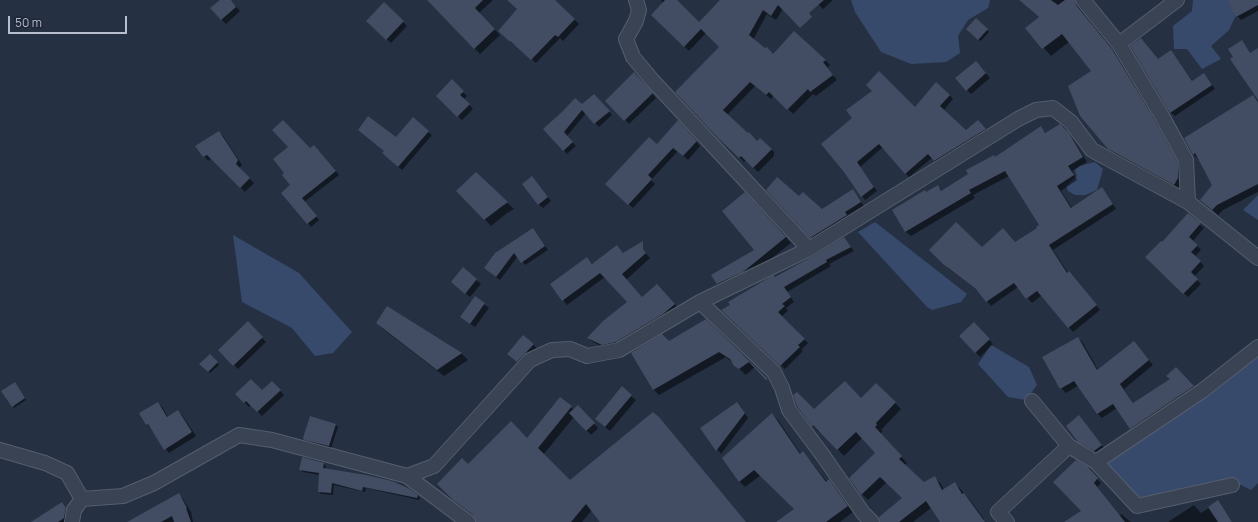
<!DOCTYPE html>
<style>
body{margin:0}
#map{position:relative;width:1258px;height:522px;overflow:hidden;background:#253043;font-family:Manrope,sans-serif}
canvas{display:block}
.scale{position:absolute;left:8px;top:16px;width:119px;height:18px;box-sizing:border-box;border:2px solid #b7becd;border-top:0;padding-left:5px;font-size:12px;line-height:14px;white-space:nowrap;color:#b7becd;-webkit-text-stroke:3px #1f2738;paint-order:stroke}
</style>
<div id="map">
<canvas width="1258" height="522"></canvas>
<div class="scale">50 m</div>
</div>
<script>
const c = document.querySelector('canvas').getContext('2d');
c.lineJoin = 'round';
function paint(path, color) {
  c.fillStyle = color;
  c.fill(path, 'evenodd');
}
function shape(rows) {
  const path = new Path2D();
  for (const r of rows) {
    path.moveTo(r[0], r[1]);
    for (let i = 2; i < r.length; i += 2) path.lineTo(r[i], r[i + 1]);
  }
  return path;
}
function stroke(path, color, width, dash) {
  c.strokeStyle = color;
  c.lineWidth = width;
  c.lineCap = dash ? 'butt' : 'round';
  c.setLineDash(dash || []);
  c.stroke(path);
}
const water = shape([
 [851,0,990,0,988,8,968,20,958,36,960,53,946,62,911,64,881,52,855,12],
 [1193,0,1233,0,1237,13,1229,30,1211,46,1221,59,1202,69,1187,49,1174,49,1173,26,1192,11],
 [1095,162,1103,169,1097,190,1085,195,1075,195,1068,191,1066,186,1077,176,1075,170,1079,166],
 [1258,195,1258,220,1243,210],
 [875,222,967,294,961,302,932,310,927,307,858,232],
 [233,235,299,273,352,332,333,353,315,356,292,328,242,302],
 [991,345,1029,367,1037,385,1026,400,1008,397,978,364],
 [1258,352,1258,483,1251,490,1233,481,1140,502,1102,465]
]);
const shadow = shape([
 [221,0,230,0,240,11,226,24,211,9],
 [431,0,493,0,479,13,500,35,480,54,430,2],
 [523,0,554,0,579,24,563,41,560,38,536,63,515,44,514,45,503,35],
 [661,0,676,0,699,23,721,0,782,0,786,4,776,20,767,14,753,40,773,55,825,60,830,65,827,68,837,80,816,96,813,94,793,114,774,95,771,99,755,86,727,115,757,142,760,139,774,152,774,156,758,172,746,160,744,162,676,92,721,47,706,33,689,51,652,15,663,3],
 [814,0,833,0,823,9],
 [1019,0,1082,0,1084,14,1120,58,1162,129,1185,171,1182,192,1117,157,1109,148,1092,71,1069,42,1051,56,1027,28,1040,18],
 [1228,0,1258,0,1258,11,1241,20,1237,16],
 [384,3,407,26,391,43,367,20],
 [976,20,989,32,981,41,967,29],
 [1132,46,1158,60,1171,51,1193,82,1207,78,1215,89,1175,116,1171,113],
 [980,66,990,78,971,94,967,90],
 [639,78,656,98,629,124,606,101],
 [452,81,467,96,464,99,473,109,462,120,437,96],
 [950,95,953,99,943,111,966,131,982,125,989,133,938,165,932,158,909,177,883,147,860,167,877,191,865,200,845,171,915,108],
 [1253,96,1258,101,1258,192,1223,210,1218,215,1201,200,1213,185,1199,160,1194,155,1185,138],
 [598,99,612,115,599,127,586,113,567,136,576,146,567,154,545,129,582,106],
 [678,121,700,146,688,160,678,151,651,180,655,184,633,208,610,188,657,146],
 [1059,125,1073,139,1087,162,1072,171,1077,180,1061,191,1072,208,1106,193,1116,209,1053,250,1068,273,1073,277,1100,310,1073,332,1042,295,1032,303,1018,287,991,306,979,291,949,269,930,250,982,248,1015,243,1038,228,1040,226,1009,176,973,195,975,198,911,236,906,232,893,210,938,186,942,191,1041,128,1046,133],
 [219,132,223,136,242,165,239,168,254,183,245,192,212,158,208,161,196,146],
 [428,132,432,135,402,170,387,157,396,138],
 [310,150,318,150,339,175,304,202,319,220,311,227,282,193,292,185],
 [476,174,514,209,507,213,491,226,458,191],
 [532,178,551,201,543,208,538,204],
 [767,190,799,197,822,210,853,191,864,206,849,216,850,220,815,241],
 [750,199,791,243,748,277,723,289,718,284,712,275,756,251],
 [1189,215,1204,228,1193,241,1201,250,1195,256,1204,266,1194,277,1201,284,1188,297,1147,257,1162,244],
 [533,229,548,250,525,265,518,256,500,280,485,268],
 [844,238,854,251,829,264,831,266,787,292,794,302,786,308,788,311,782,316,808,343,801,350,803,351,785,369,723,311,775,278],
 [638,245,650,258,626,280,642,298,662,290,679,309,607,349,593,342,588,338,628,302,605,277,567,305,563,300,587,258,593,264,617,246,624,254],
 [476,280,481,284,470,297,452,282],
 [475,298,489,308,475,327,466,321],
 [388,307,462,354,468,360,444,376,383,329,377,323],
 [706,321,755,367,746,375,726,357,659,395,654,390,633,353,669,342],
 [248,323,266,342,238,369,219,350],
 [974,323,993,344,980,357,960,336],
 [1078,338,1083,343,1098,370,1138,347,1153,365,1124,389,1134,404,1171,379,1178,370,1198,391,1135,433,1117,408,1102,418,1098,414,1079,385,1066,393,1061,388],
 [533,344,537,349,522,365,513,358],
 [210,355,219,365,210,373,201,364],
 [272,382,284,395,262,416,251,405,249,407,236,394,262,392],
 [16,385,26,400,14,408,13,406],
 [631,396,636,400,610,431,600,423],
 [862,399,895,403,901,409,881,430,883,431,880,434,907,463,905,465,924,484,935,478,941,484,944,490,955,483,970,500,984,519,979,522,940,522,931,508,913,522,881,522,904,498,887,482,868,500,862,494,850,478,877,453,862,438,844,456,820,431,819,432,813,426,798,406,814,411],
 [158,403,162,407,168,417,178,411,182,415,196,436,169,453,147,424],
 [571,407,574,410,578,407,598,428,591,435,574,417,543,455,570,481,746,522,601,522,592,510,582,522,477,522,477,518,460,506,438,484,468,465,527,439],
 [741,407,748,418,721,454,701,428],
 [772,414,778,420,801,454,809,459,827,482,829,481,835,487,853,512,840,522,784,522,796,510,761,475,745,487,739,481],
 [311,417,336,425,338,427,331,448,307,441,304,438],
 [1083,421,1105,449,1099,455,1084,446,1079,441],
 [324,464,326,466,325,470,418,496,420,498,419,500,366,488,365,492,334,485,333,495,321,494,319,492,320,475,303,472,300,469],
 [1086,467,1101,483,1097,487,1119,516,1121,514,1131,522,1073,522,1083,511],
 [179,495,183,499,191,512,193,522,129,522],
 [1218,502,1232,522,1168,522,1194,505,1201,513],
 [62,503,70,513,68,522,33,522]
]);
const building = shape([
 [220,0,231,0,236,7,221,20,210,8],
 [427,0,483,0,475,8,495,29,474,49],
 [507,0,555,0,575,19,558,37,555,35,531,60,510,41,510,42,498,31,517,9],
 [665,0,677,0,699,22,720,0,824,0,809,13,812,17,800,28,778,5,771,16,763,10,749,35,765,48,767,47,773,54,794,31,826,60,823,62,833,75,810,92,808,89,787,110,769,92,766,95,750,82,723,110,748,133,749,132,757,141,760,138,772,149,753,168,741,156,739,158,718,138,675,92,719,47,701,29,684,47,651,15],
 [1019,0,1051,0,1058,5,1065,0,1075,0,1076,5,1112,49,1155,120,1178,162,1178,178,1174,185,1108,149,1080,116,1068,86,1091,71,1062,34,1042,49,1025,28,1039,17],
 [1227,0,1258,0,1258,5,1236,17],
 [384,2,404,21,386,40,366,21],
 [976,18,988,29,978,40,966,29],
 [1141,38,1158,59,1171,50,1192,81,1204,73,1212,85,1170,113,1130,46],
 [1242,40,1250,53,1258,48,1258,100,1230,59,1233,57,1228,49],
 [976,61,986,73,966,91,955,78],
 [879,71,915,107,936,82,950,95,940,106,966,130,978,120,986,129,934,161,928,154,905,174,879,144,857,162,874,187,861,197,844,172,821,144,852,118,846,110,872,91,866,85],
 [634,72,653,93,624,121,605,101],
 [452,79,464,91,460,95,470,104,457,117,436,96],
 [594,94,610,111,594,124,582,110,564,132,573,142,563,151,543,129,563,111,575,98,582,104],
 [1253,95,1258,102,1258,184,1217,205,1212,210,1200,200,1212,185,1195,153,1193,155,1184,138],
 [368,116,396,137,413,117,429,131,398,167,382,153,384,151,358,130],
 [283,120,310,148,314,145,336,171,302,198,317,216,307,224,281,193,290,185,282,175,284,173,273,159,288,147,272,130],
 [678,120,697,141,683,156,673,148,648,175,652,179,628,205,605,184,649,137,657,144],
 [1060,124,1069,133,1083,157,1068,166,1074,175,1057,186,1071,208,1102,187,1113,204,1049,245,1067,273,1069,271,1097,305,1068,328,1037,291,1026,299,1014,283,986,302,976,289,943,264,929,250,956,222,982,247,1003,228,1015,242,1037,228,1036,227,1039,225,1005,171,969,190,971,193,905,232,892,210,925,190,926,192,938,185,941,191,968,174,966,170,994,155,995,157,1041,126,1045,133],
 [219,131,238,160,236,164,250,178,240,188,207,155,203,157,195,146],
 [476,172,508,202,501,207,484,220,456,191],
 [532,176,548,197,538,205,522,184],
 [777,177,799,196,803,192,822,209,853,189,861,202,845,212,847,215,810,238,766,190],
 [745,192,786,237,743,272,717,284,711,275,754,250,722,211],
 [1188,213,1201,223,1189,237,1198,245,1191,252,1201,261,1191,272,1198,279,1183,294,1145,257,1161,241,1162,242],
 [533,228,545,246,521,263,514,253,496,277,484,268,495,253],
 [844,237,851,247,826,260,827,262,784,287,791,297,782,304,785,306,778,312,805,339,798,345,800,347,780,366,721,310,730,305,728,302,770,277,774,275,775,277,813,256],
 [643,241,643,249,646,253,622,274,642,297,657,284,675,304,663,314,616,342,602,345,587,338,603,321,627,302,600,273,562,301,550,284,587,257,592,264,617,245,623,253],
 [463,267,477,279,465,294,451,282],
 [475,296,485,303,470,324,460,317],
 [387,306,462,353,437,370,376,323],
 [706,319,768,379,766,380,749,362,739,369,734,366,730,359,719,352,653,390,631,353,662,334,669,341],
 [248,321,263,337,233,366,218,350],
 [974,322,990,339,975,353,959,336],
 [523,335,534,344,517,362,507,354],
 [1078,337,1097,370,1134,341,1149,360,1120,384,1133,403,1170,379,1166,376,1176,367,1194,386,1130,429,1113,404,1097,414,1074,381,1060,389,1042,357],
 [210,354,218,362,208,372,199,364],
 [251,379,262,390,272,381,281,390,257,412,246,401,244,403,235,394],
 [845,381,861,398,876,383,896,402,876,423,877,425,875,427,902,456,899,459,924,482,935,476,942,490,955,482,962,494,964,493,985,522,940,522,926,501,899,522,880,522,879,517,902,498,880,477,861,495,849,478,875,453,856,432,837,450,813,425,812,427,797,406,793,395,797,392,814,409],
 [15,382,25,398,12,407,1,391],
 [622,386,632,395,605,427,595,419],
 [560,397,572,406,538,448,570,480,653,412,659,417,746,522,600,522,586,504,571,522,476,522,473,515,453,500,437,484,462,458,468,464,511,421,527,438],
 [158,402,167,417,178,410,192,432,164,450,148,424,146,425,139,413],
 [737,402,745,413,716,451,700,428],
 [578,405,595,423,586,431,569,413],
 [772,413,800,454,803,451,826,482,829,479,848,506,826,522,776,522,794,509,754,470,739,482,722,458],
 [1079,415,1102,445,1094,451,1078,442,1066,426],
 [310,416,336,424,329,446,304,440,303,438],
 [302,457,324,463,323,468,366,475,392,481,410,489,418,495,417,498,363,487,362,491,332,483,331,493,318,492,319,473,299,470],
 [1076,460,1087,466,1098,478,1094,483,1125,522,1064,522,1081,511,1053,482],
 [179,493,187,508,186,508,191,522,174,522,172,516,161,522,127,522],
 [1218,500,1232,522,1218,522,1208,507],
 [62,502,66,508,64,518,58,522,31,522]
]);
const minor = shape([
 [636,0,639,10,636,21,626,39,633,57,653,81,809,249],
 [1083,0,1119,44,1162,116,1186,160,1188,202],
 [1119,44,1177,0],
 [700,302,774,372,782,388,789,410,824,457,863,513,872,522],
 [1032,401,1069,446],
 [0,450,45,463,67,473,82,499],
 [407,476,468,522],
 [1232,485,1137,506,1096,462,1202,391,1258,347],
 [82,499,123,496,154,483,239,435,272,440,407,476,434,466,530,360,552,350,570,349,587,356,619,350,700,302,809,249,1018,119,1036,110,1053,108,1071,122,1092,150,1188,202,1258,258],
 [72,522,74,510,82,499],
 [1007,522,998,512,1069,446,1096,462]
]);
paint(water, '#384a6b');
paint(shadow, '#0007');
paint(building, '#424d63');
stroke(minor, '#555e6d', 16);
stroke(minor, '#3a4353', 14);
</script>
